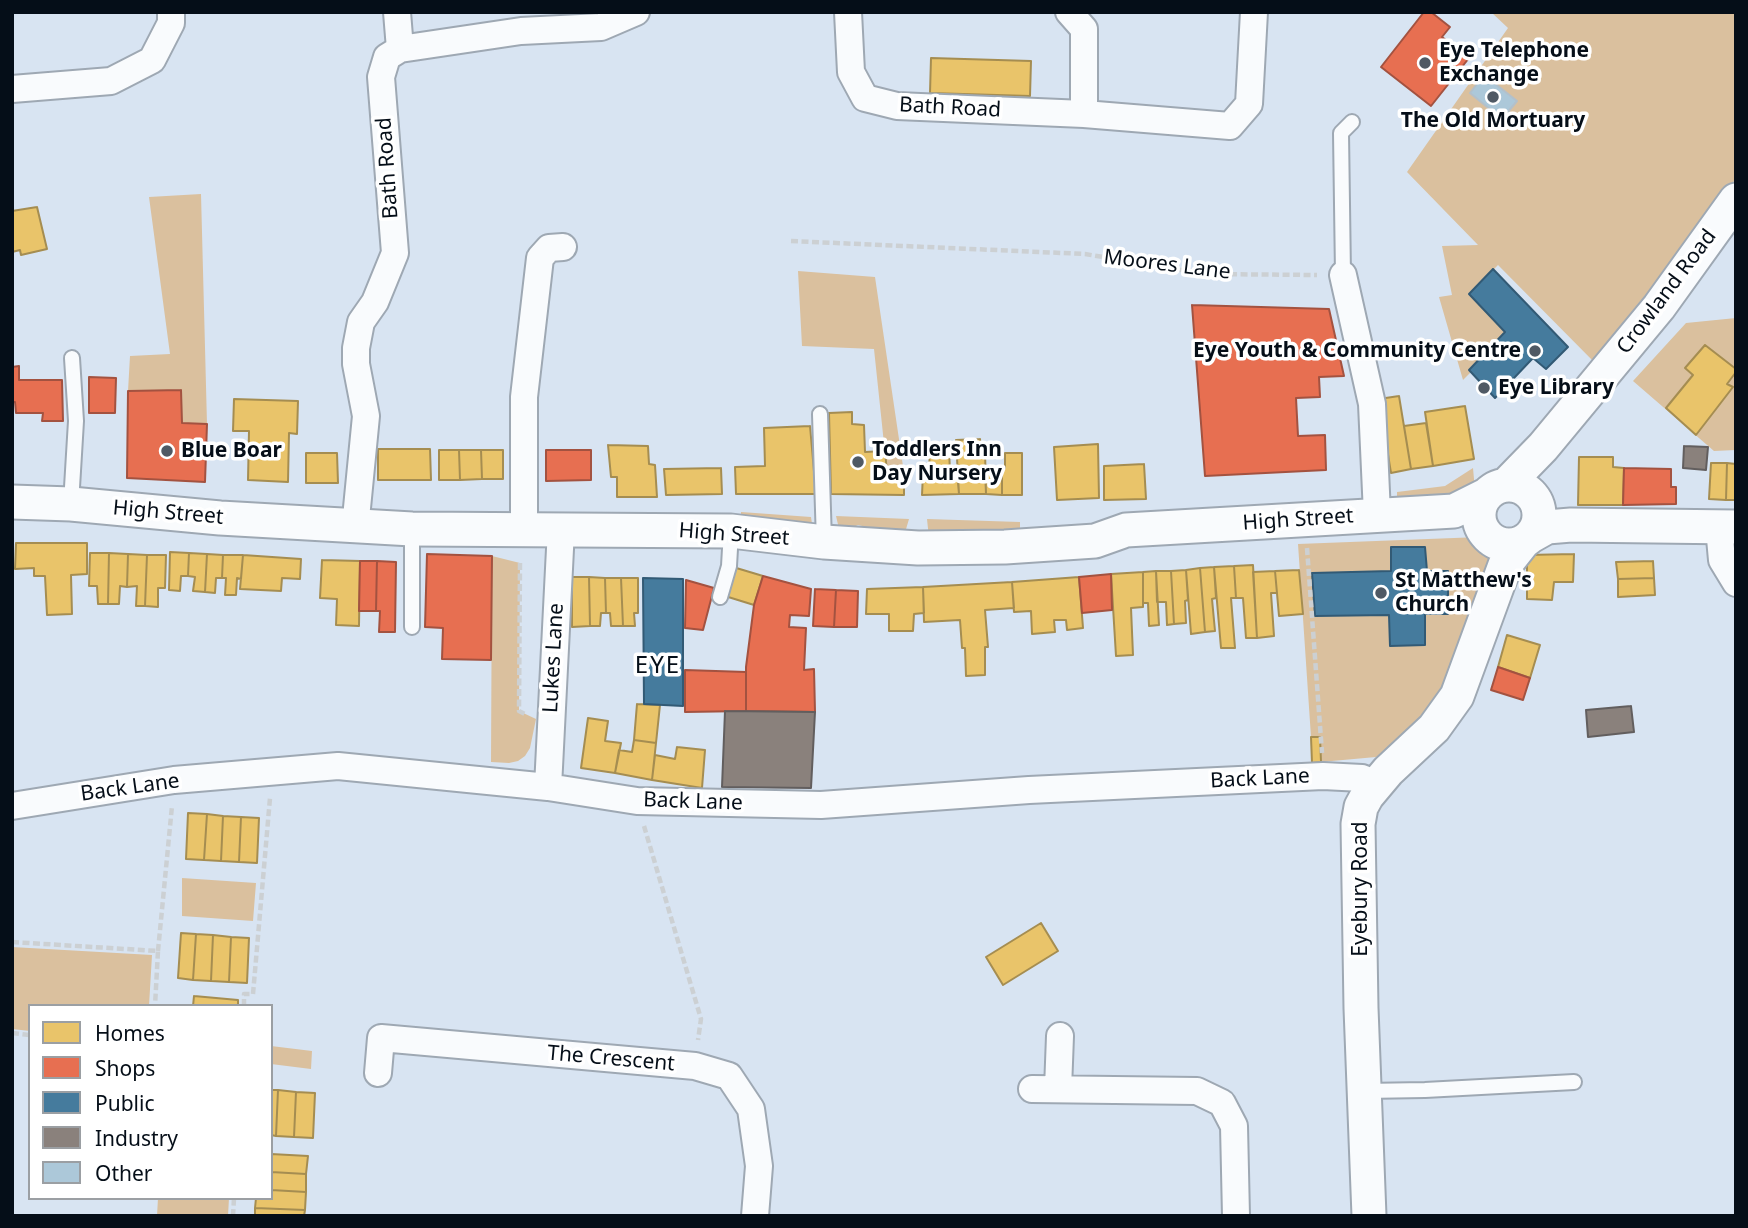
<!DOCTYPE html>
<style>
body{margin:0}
#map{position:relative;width:1748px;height:1228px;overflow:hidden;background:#d8e4f2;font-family:"Noto Sans",sans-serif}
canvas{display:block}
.frame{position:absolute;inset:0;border:14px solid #050e18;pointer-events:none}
.legend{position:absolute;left:28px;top:1004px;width:245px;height:196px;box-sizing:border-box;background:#fff;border:2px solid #9b9fa3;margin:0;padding:9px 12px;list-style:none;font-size:21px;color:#050e18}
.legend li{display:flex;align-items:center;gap:14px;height:35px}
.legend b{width:35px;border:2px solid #9b9fa3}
</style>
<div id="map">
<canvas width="1748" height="1228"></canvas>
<div class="frame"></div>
<ul class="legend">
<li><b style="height:19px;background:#e9c46a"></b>Homes</li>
<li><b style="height:19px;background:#e76f51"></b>Shops</li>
<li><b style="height:19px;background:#457b9d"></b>Public</li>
<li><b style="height:19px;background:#8a817c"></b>Industry</li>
<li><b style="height:19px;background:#acc8d9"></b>Other</li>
</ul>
</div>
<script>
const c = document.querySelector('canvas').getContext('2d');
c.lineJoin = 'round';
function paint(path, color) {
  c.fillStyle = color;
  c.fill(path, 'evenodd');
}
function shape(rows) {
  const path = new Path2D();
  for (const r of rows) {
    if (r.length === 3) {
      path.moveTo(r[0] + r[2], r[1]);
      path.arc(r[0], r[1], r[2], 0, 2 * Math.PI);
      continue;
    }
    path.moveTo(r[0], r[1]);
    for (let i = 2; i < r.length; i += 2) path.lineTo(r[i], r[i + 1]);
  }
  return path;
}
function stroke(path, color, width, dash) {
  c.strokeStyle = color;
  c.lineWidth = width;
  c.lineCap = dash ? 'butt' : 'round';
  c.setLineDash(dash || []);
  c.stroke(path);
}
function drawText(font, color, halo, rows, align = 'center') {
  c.font = font + ' "Noto Sans",sans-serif';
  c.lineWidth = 7;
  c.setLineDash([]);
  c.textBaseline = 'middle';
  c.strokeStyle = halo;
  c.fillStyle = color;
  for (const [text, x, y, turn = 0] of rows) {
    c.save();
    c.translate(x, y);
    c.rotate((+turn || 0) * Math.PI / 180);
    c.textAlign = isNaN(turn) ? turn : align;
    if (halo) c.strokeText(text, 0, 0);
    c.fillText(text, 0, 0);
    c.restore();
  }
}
const green = shape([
 [1491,12,1736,12,1736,178,1701,231,1597,365,1498,265,1470,294,1505,332,1470,369,1471,372,1463,380,1439,297,1452,295,1442,246,1478,245,1407,172,1508,28],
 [201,194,207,424,182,423,181,390,128,391,130,356,170,354,149,197],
 [798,271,875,277,904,473,887,472,874,349,802,346],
 [1736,318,1736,450,1714,451,1633,381,1686,323],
 [1473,468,1475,490,1459,499,1400,500,1397,496,1397,492,1445,486],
 [741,512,811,517,813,530,741,520],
 [836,516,909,519,904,536,858,525,840,533],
 [927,519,1020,522,1020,534,929,538],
 [1480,537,1486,542,1490,549,1491,564,1448,692,1399,745,1376,757,1321,762,1320,737,1311,737,1298,544],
 [492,556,520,563,519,711,536,719,530,748,525,756,518,761,509,763,491,762],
 [182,878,256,883,253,921,182,916],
 [12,947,152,955,149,1006,30,1006,30,1031,12,1029],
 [271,1046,312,1051,311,1069,271,1064],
 [158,1198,229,1198,228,1216,157,1216]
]);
const homes = shape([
 [931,58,1031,61,1030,96,930,93,931,58],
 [37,207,47,249,21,255,20,250,12,252,12,211,37,207],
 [1705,345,1736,369,1736,372,1727,384,1733,387,1696,435,1666,408,1693,375,1685,368,1705,345],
 [1399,396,1411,469,1391,473,1379,399,1399,396],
 [234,399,298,401,297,434,289,433,288,482,248,480,249,431,233,431,234,399],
 [1465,406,1474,459,1433,466,1425,412,1465,406],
 [852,412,852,424,864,425,865,452,885,451,887,472,904,473,904,495,831,494,829,413,852,412],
 [1426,423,1433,466,1411,469,1404,426,1426,423],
 [810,426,816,494,736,494,735,467,765,466,764,428,810,426],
 [980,439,981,449,985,449,986,494,959,494,956,440,980,439],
 [1098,444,1099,498,1057,500,1054,447,1098,444],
 [608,445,648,446,649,464,655,465,657,497,617,497,617,477,611,477,608,445],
 [378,449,430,449,431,480,378,480,378,449],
 [949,449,950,472,957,472,959,494,922,495,923,473,930,473,929,450,949,449],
 [439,450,459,450,460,480,439,480,439,450],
 [459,450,481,450,482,479,460,480,459,450],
 [481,450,503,450,503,479,482,479,481,450],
 [306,453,337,453,338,483,306,483,306,453],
 [1005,453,1022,453,1022,495,1002,495,1002,468,1005,468,1005,453],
 [1579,457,1613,457,1613,467,1624,468,1623,505,1578,505,1579,457],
 [1711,463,1727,463,1726,500,1709,499,1711,463],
 [1727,463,1736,464,1736,500,1726,500,1727,463],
 [1144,464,1146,499,1104,500,1104,466,1144,464],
 [721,468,722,494,666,495,664,469,721,468],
 [1002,468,1002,495,986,494,985,469,1002,468],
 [16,543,87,543,87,574,71,575,72,614,47,615,45,576,34,576,34,568,15,569,16,543],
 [170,552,189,553,188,576,181,576,180,591,169,590,170,552],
 [90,553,109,553,108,604,98,604,97,586,89,586,90,553],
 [109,553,128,554,127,587,120,586,119,604,108,604,109,553],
 [189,553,207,554,205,592,193,591,195,577,188,576,189,553],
 [128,554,147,555,145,606,136,606,137,586,127,587,128,554],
 [207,554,223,555,222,578,216,578,215,593,205,592,207,554],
 [1574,554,1573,582,1554,582,1552,600,1527,599,1527,555,1574,554],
 [147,555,166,555,165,588,158,588,158,607,145,606,147,555],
 [223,555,243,555,241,579,237,578,236,595,225,595,226,578,222,578,223,555],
 [243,555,301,559,300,579,282,578,281,591,240,589,243,555],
 [322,560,360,561,359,626,336,625,337,599,320,598,322,560],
 [1653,561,1654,578,1618,579,1616,562,1653,561],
 [1253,565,1257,638,1246,638,1243,598,1236,598,1234,566,1253,565],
 [1234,566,1236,598,1231,598,1235,648,1221,648,1214,567,1234,566],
 [733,567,763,576,754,605,725,596,733,567],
 [1214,567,1216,598,1212,599,1215,631,1205,632,1200,568,1214,567],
 [1200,568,1205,632,1191,634,1186,570,1200,568],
 [1186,570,1188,600,1185,601,1186,623,1174,624,1171,571,1186,570],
 [1299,570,1303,614,1279,616,1275,571,1299,570],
 [1156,571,1159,625,1149,626,1148,603,1143,603,1143,572,1156,571],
 [1156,571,1171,571,1174,624,1167,625,1166,602,1157,602,1156,571],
 [1275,571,1277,593,1271,593,1274,636,1257,638,1253,572,1275,571],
 [1143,572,1143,607,1131,608,1133,655,1116,656,1111,574,1143,572],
 [572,577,589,577,590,626,572,627,572,577],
 [589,577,605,578,606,613,601,613,600,626,590,626,589,577],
 [1079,577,1083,628,1067,630,1066,620,1054,620,1055,632,1032,634,1031,611,1014,612,1012,582,1079,577],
 [605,578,621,578,623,626,611,626,610,613,606,613,605,578],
 [621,578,638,578,638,613,634,613,635,626,623,626,621,578],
 [1654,578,1655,595,1618,597,1618,579,1654,578],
 [1012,582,1014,608,985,610,988,647,985,647,985,675,966,676,965,648,962,648,960,620,924,622,923,587,1012,582],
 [923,587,924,613,914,614,913,631,889,631,889,614,866,614,867,589,923,587],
 [1507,635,1540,645,1530,678,1498,667,1507,635],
 [637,704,660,705,656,743,634,740,637,704],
 [588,718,608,721,605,741,621,743,615,773,581,768,588,718],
 [1311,737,1320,737,1321,762,1312,763,1311,737],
 [634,740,656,743,652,780,615,773,619,750,632,752,634,740],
 [677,747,705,750,702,788,652,780,655,755,675,759,677,747],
 [188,813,207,814,204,860,186,859,188,813],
 [207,814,223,816,221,861,204,860,207,814],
 [223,816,241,817,239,862,221,861,223,816],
 [241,817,259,818,257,863,239,862,241,817],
 [1041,923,1058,951,1003,985,986,957,1041,923],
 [181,933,196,934,193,980,178,978,181,933],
 [196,934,213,935,211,981,193,980,196,934],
 [213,935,231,937,229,982,211,981,213,935],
 [231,937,249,938,247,983,229,982,231,937],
 [194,996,238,1000,238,1006,193,1006,194,996],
 [271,1090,278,1090,276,1136,271,1135,271,1090],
 [278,1090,296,1092,294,1137,276,1136,278,1090],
 [296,1092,315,1093,313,1138,294,1137,296,1092],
 [271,1154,308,1156,306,1174,271,1172,271,1154],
 [271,1172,306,1174,306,1192,271,1190,271,1172],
 [271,1190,306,1192,305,1210,255,1208,256,1198,271,1198,271,1190],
 [255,1208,305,1210,304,1216,255,1216,255,1208]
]);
const shops = shape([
 [1424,12,1431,12,1450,27,1442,37,1469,58,1431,106,1381,67,1424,12],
 [1192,305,1329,309,1344,376,1319,377,1320,397,1296,398,1298,436,1325,435,1326,470,1205,476,1192,305],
 [19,366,19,380,62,380,63,421,42,421,43,413,16,413,15,402,12,402,12,367,19,366],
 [89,377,116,378,115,413,89,413,89,377],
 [181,390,182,423,207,424,205,482,127,478,128,391,181,390],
 [546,450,591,450,591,480,546,481,546,450],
 [1624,468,1671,469,1671,487,1676,487,1676,504,1623,505,1624,468],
 [427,554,492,556,491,660,442,659,443,628,425,627,427,554],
 [360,561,377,561,376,611,359,611,360,561],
 [377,561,396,562,395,632,379,632,380,611,376,611,377,561],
 [1111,574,1112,610,1082,613,1079,577,1111,574],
 [763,576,811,589,809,616,790,615,789,627,806,628,804,670,814,669,815,712,746,711,746,667,754,605,763,576],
 [686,580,714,588,703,630,685,628,686,580],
 [815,589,836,590,834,627,813,626,815,589],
 [836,590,858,591,857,627,834,627,836,590],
 [1498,667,1530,678,1523,700,1491,690,1498,667],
 [685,670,746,672,746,711,685,712,685,670]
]);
const public = shape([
 [1493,269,1568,347,1546,369,1533,358,1495,398,1469,370,1505,332,1469,294,1493,269],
 [1391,547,1425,547,1427,571,1448,571,1448,614,1425,614,1425,645,1390,646,1389,615,1315,616,1312,573,1391,571,1391,547],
 [643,578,683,579,683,706,644,704,643,578]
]);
const industry = shape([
 [1684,446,1708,447,1706,470,1683,468,1684,446],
 [1631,706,1634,732,1588,737,1586,710,1631,706],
 [725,711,815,712,811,788,722,787,725,711]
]);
const building = shape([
 [1484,75,1517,101,1502,119,1470,93,1484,75]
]);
const path = shape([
 [791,241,1085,254,1205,274,1317,275],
 [1307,548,1322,753],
 [520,563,519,711,527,715],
 [644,826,701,1019,698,1040],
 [12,942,158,951,155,1006],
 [158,951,172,806],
 [244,1006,244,994,253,994,270,798],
 [12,1033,30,1035],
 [233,1216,234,1198]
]);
const service = shape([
 [1343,275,1341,133,1352,122],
 [820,414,824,542],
 [71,504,76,421,72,358],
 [412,529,412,627],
 [720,597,729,566,731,531],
 [1364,1091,1425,1090,1574,1082]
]);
const minor = shape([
 [397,12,400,49],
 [848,12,851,72,865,98,897,106,1084,114,1230,126,1249,104,1254,12],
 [1069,12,1084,29,1084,114],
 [12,89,111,81,152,60,171,23,171,12],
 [1343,275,1372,404,1377,514],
 [357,527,356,518,366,416,356,364,356,348,361,322,375,302,395,253,381,77,387,57,400,49,521,31,601,27,636,12],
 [1719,527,1722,560,1736,583],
 [524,530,524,397,540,258,549,248,563,247],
 [548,787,561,529],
 [12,806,174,780,338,766,548,787,637,801,821,805,1029,790,1323,776,1362,778,1377,784],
 [378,1073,381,1038,695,1066,729,1076,751,1109,759,1166,755,1216],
 [1032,1089,1197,1091,1222,1103,1234,1126,1236,1216],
 [1058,1089,1060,1036]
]);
const tertiary = shape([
 [1507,484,1543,447,1659,307,1736,200],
 [1509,515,30],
 [12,502,71,504,220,518,412,529,731,531,824,542,918,548,1005,547,1095,541,1126,530,1454,511,1486,495],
 [1531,536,1547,527,1571,525,1736,527],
 [1369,1216,1361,1008,1358,824,1361,807,1367,796,1388,771,1434,728,1457,696,1505,565,1524,541]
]);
const markers = [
 [1425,63,7,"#4f5964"],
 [1493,97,7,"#4f5964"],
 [1535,351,7,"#4f5964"],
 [1484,388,7,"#4f5964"],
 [167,451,7,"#4f5964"],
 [858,462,7,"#4f5964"],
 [1381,593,7,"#4f5964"]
];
const poiNames = [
 ["Eye Telephone",1439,51],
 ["Exchange",1439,75],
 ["The Old Mortuary",1493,121,"center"],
 ["Eye Youth & Community Centre",1521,351,"right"],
 ["Eye Library",1498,388],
 ["Toddlers Inn",872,450],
 ["Day Nursery",872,474],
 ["Blue Boar",181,451],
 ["St Matthew's",1395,581],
 ["Church",1395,605]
];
const streetNames = [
 ["Bath Road",950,108,3],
 ["Bath Road",388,168,-94],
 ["Moores Lane",1167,265,7],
 ["Crowland Road",1667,292,-53],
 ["High Street",168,513,5],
 ["High Street",1298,520,-4],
 ["High Street",734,535,4],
 ["Lukes Lane",554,658,-87],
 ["Back Lane",1260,779,-3],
 ["Back Lane",130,788,-8],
 ["Back Lane",693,802,2],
 ["Eyebury Road",1361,889,-90],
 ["The Crescent",611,1059,5]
];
const quarterNames = [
 ["EYE",658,666]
];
paint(green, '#dac09e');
paint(homes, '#e9c46a');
stroke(homes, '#a58d51', 2);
paint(shops, '#e76f51');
stroke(shops, '#a35240', 2);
paint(public, '#457b9d');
stroke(public, '#325a75', 2);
paint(industry, '#8a817c');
stroke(industry, '#625e5e', 2);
paint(building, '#acc8d9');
stroke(building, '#b3c0ca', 2);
stroke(service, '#9ea8b3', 18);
stroke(minor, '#9ea8b3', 30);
stroke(tertiary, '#9ea8b3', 37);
stroke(path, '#ccd0d3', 4.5, [7, 3.5]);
stroke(service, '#f9fbfd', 14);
stroke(minor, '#f9fbfd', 26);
stroke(tertiary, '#f9fbfd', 33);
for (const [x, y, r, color] of markers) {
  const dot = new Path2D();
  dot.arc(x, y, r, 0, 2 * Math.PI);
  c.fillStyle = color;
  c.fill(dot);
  stroke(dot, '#fff', 2.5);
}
drawText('bold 21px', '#050e18', '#fff', poiNames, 'left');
drawText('21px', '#050e18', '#fff', streetNames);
c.letterSpacing = '2px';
drawText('24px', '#050e18', '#fff', quarterNames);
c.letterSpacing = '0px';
</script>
